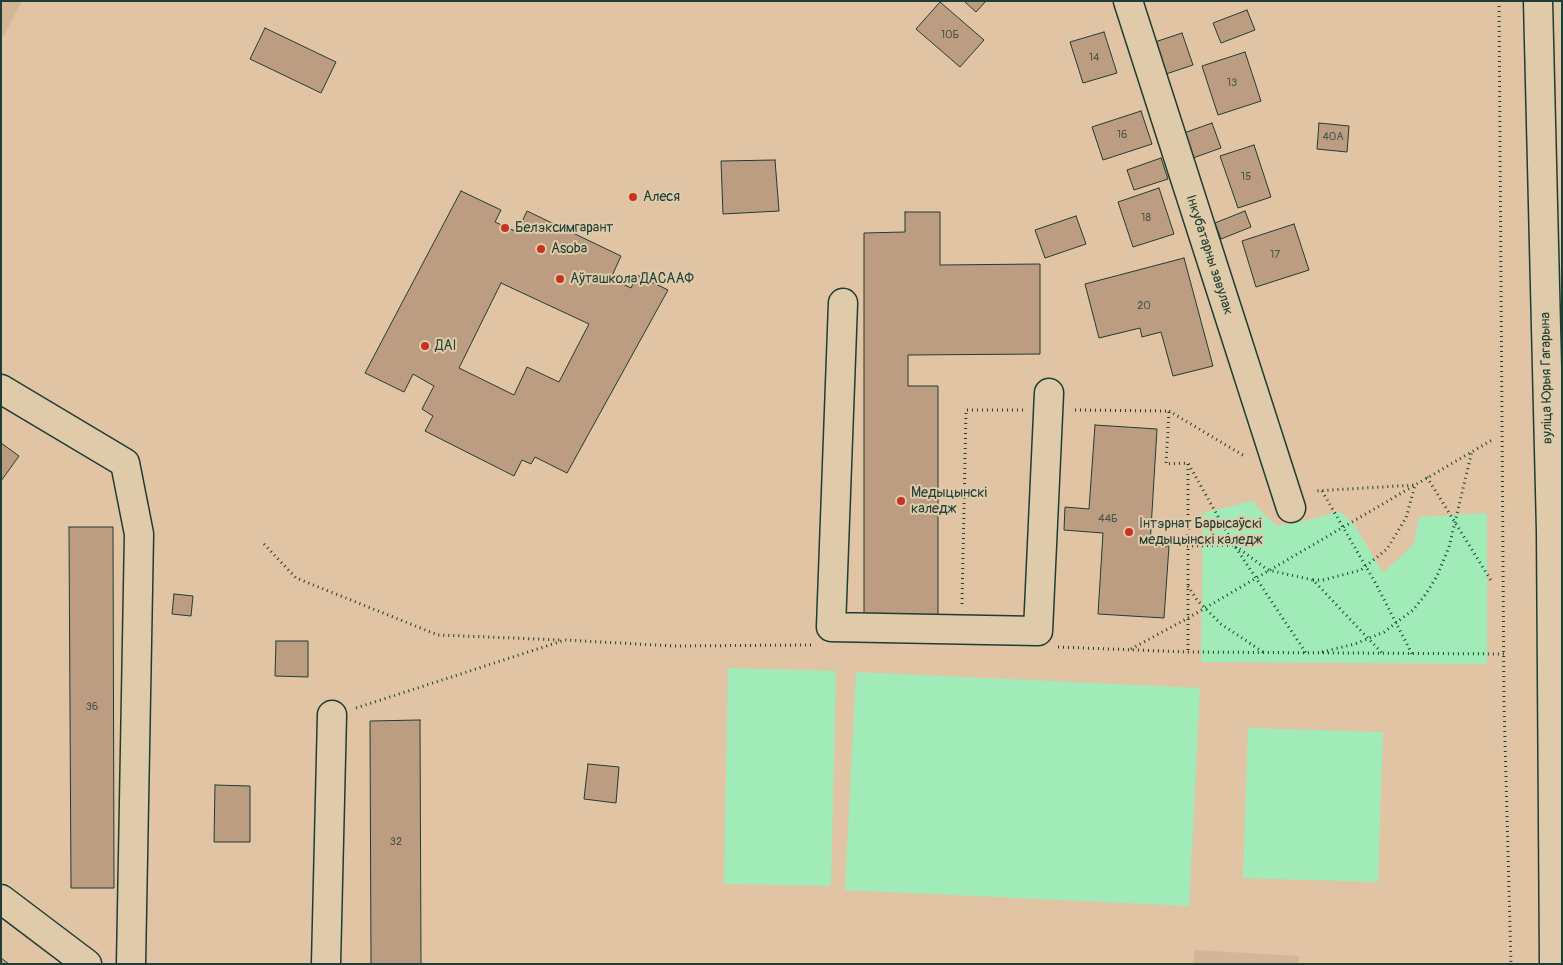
<!DOCTYPE html>
<meta charset="utf-8">
<style>
body{margin:0}
#map{position:relative;width:1563px;height:965px;overflow:hidden;background:#e0c4a3;font-family:Pangolin,sans-serif}
canvas{display:block}
.frame{position:absolute;inset:0;border:2px solid #1f3d34;pointer-events:none}
</style>
<div id="map">
<canvas width="1563" height="965"></canvas>
<div class="frame"></div>
</div>
<script>
const c = document.querySelector('canvas').getContext('2d');
c.lineJoin = 'round';
function paint(path, color) {
  c.fillStyle = color;
  c.fill(path, 'evenodd');
}
function shape(rows) {
  const path = new Path2D();
  for (const r of rows) {
    path.moveTo(r[0], r[1]);
    for (let i = 2; i < r.length; i += 2) path.lineTo(r[i], r[i + 1]);
  }
  return path;
}
function stroke(path, color, width, dash) {
  c.strokeStyle = color;
  c.lineWidth = width;
  c.lineCap = dash ? 'butt' : 'round';
  c.setLineDash(dash || []);
  c.stroke(path);
}
function drawText(font, color, halo, rows, align = 'center') {
  c.font = font + ' Pangolin,sans-serif';
  c.lineWidth = 4;
  c.setLineDash([]);
  c.textBaseline = 'middle';
  c.strokeStyle = halo;
  c.fillStyle = color;
  for (const [text, x, y, turn = 0] of rows) {
    c.save();
    c.translate(x, y);
    c.rotate((+turn || 0) * Math.PI / 180);
    c.textAlign = isNaN(turn) ? turn : align;
    if (halo) c.strokeText(text, 0, 0);
    c.fillText(text, 0, 0);
    c.restore();
  }
}
const built = shape([
 [1,1,22,1,4,36,1,35],
 [1194,950,1299,956,1298,964,1194,964]
]);
const green = shape([
 [1560,1,1562,1,1562,132],
 [1252,501,1276,526,1305,521,1340,511,1355,526,1383,573,1414,544,1419,517,1487,513,1487,664,1201,662,1203,513],
 [728,668,836,671,831,886,724,884],
 [856,672,1200,688,1189,906,845,890],
 [1248,728,1383,732,1378,882,1243,878]
]);
const building = shape([
 [964,1,986,1,976,12,964,1],
 [940,2,984,40,960,67,916,29,940,2],
 [1247,10,1255,30,1221,43,1213,23,1247,10],
 [265,28,336,62,321,93,250,59,265,28],
 [1104,32,1117,73,1083,83,1070,42,1104,32],
 [1182,33,1193,65,1166,74,1155,42,1182,33],
 [1245,52,1261,101,1218,115,1202,66,1245,52],
 [1141,111,1152,144,1103,160,1092,127,1141,111],
 [1212,123,1221,148,1193,158,1184,133,1212,123],
 [1319,123,1349,126,1347,152,1317,149,1319,123],
 [1254,145,1271,197,1238,208,1220,156,1254,145],
 [1161,158,1168,179,1134,190,1127,170,1161,158],
 [775,160,779,211,723,214,721,161,775,160],
 [1159,188,1174,234,1133,247,1118,202,1159,188],
 [461,191,501,210,495,222,517,232,527,211,621,256,611,278,631,288,637,275,668,290,567,473,535,457,531,464,522,460,514,476,425,431,433,416,422,409,434,386,413,374,404,392,365,373,461,191],
 [501,283,589,324,559,382,527,367,514,395,459,368,501,283],
 [1245,211,1251,227,1221,239,1215,223,1245,211],
 [905,212,940,212,940,265,1040,264,1040,354,908,355,908,386,938,386,938,617,864,617,864,233,905,232,905,212],
 [1076,216,1086,244,1045,258,1035,230,1076,216],
 [1294,224,1309,270,1256,287,1242,241,1294,224],
 [1184,258,1213,366,1173,376,1161,332,1142,337,1140,328,1099,338,1085,284,1184,258],
 [1095,425,1157,429,1150,545,1169,546,1164,618,1098,614,1103,533,1064,530,1065,507,1089,509,1095,425],
 [1,443,19,456,1,481,1,443],
 [69,527,113,527,114,888,71,888,69,527],
 [174,594,193,596,191,616,172,614,174,594],
 [276,641,308,641,308,677,275,676,276,641],
 [420,720,421,964,371,964,370,721,420,720],
 [588,764,619,767,616,803,584,799,588,764],
 [215,785,250,786,250,842,214,842,215,785],
 [1,958,9,964,1,964,1,958]
]);
const path = shape([
 [1499,1,1504,703,1511,964],
 [1075,410,1169,411,1166,464,1188,463,1234,545,1268,570,1313,580,1382,653],
 [1169,411,1246,457],
 [1188,464,1188,652],
 [1427,477,1492,582],
 [1322,491,1376,584,1412,654],
 [264,544,296,578,438,635,562,640],
 [1187,546,1234,545,1306,653],
 [1313,580,1323,580,1361,570,1387,549,1406,518,1415,485,1314,491],
 [1188,586,1197,600,1221,624,1263,652],
 [962,604,966,410,1023,410],
 [1058,647,1188,652,1504,654],
 [1131,649,1188,618,1492,440],
 [1322,652,1355,644,1384,632,1413,610,1426,594,1437,576,1449,547,1472,451],
 [356,708,565,640,674,646,811,645]
]);
const minor = shape([
 [1128,1,1291,508],
 [843,303,831,627,1038,631,1049,393],
 [1,389,125,463,139,534,131,964],
 [1,899,87,964],
 [326,964,332,715]
]);
const major = shape([
 [1538,1,1551,531,1554,964]
]);
const markers = [
 [633,197,5,"#c8321e"],
 [505,228,5,"#c8321e"],
 [541,249,5,"#c8321e"],
 [560,279,5,"#c8321e"],
 [425,346,5,"#c8321e"],
 [901,501,5,"#c8321e"],
 [1129,532,5,"#c8321e"]
];
const numberNames = [
 ["10Б",950,35],
 ["14",1094,58],
 ["13",1232,83],
 ["16",1122,135],
 ["40А",1333,137],
 ["15",1246,177],
 ["18",1146,218],
 ["17",1275,255],
 ["20",1144,306],
 ["44Б",1108,519],
 ["36",92,707],
 ["32",396,842]
];
const poiNames = [
 ["Алеся",643,197],
 ["Белэксимгарант",515,228],
 ["Asoba",551,249],
 ["Аўташкола ДАСААФ",570,279],
 ["ДАІ",435,346],
 ["Медыцынскі",911,493],
 ["каледж",911,509],
 ["Інтэрнат Барысаўскі",1139,524],
 ["медыцынскі каледж",1139,540]
];
const streetNames = [
 ["Інкубатарны завулак",1209,255,72],
 ["вуліца Юрыя Гагарына",1547,378,-91]
];
paint(built, '#d2b697');
paint(green, '#a1ebb9');
paint(building, '#bd9d82');
stroke(building, '#1f3d34', 1);
stroke(minor, '#1f3d34', 31);
stroke(major, '#1f3d34', 31);
stroke(path, '#1f3d34', 3, [1, 4]);
stroke(minor, '#dfcba9', 28);
stroke(major, '#dfcba9', 28);
for (const [x, y, r, color] of markers) {
  const dot = new Path2D();
  dot.arc(x, y, r, 0, 2 * Math.PI);
  c.fillStyle = color;
  c.fill(dot);
  stroke(dot, '#dfcba9', 2);
}
drawText('11px', '#465548', null, numberNames);
drawText('14px', '#1f3d34', '#dfcba9', poiNames, 'left');
drawText('14px', '#1f3d34', '#dfcba9', streetNames);
</script>
